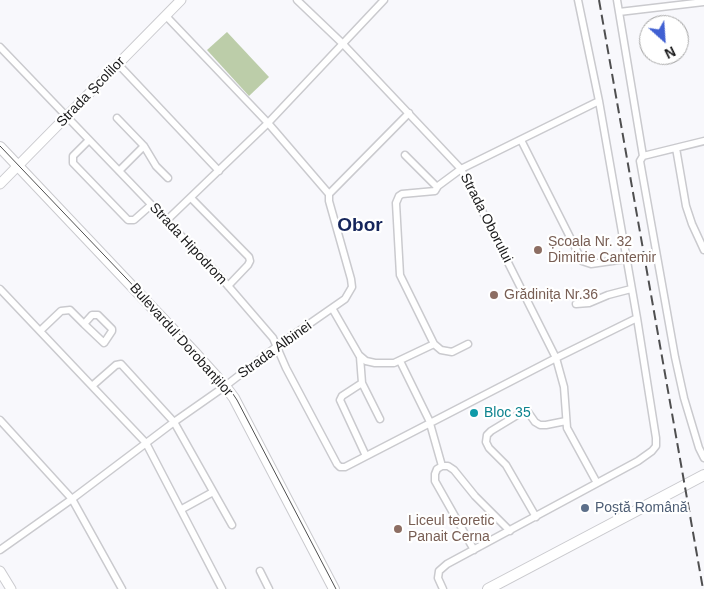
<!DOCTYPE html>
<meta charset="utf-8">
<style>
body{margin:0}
#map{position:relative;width:704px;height:589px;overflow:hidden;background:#f8f8fc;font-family:Arial,sans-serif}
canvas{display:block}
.north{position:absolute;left:639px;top:15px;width:50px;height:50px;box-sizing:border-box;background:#fff;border:1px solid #a3a3a3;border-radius:50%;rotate:154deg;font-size:14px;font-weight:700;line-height:20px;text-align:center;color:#19191a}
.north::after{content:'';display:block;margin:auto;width:18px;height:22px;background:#4060d2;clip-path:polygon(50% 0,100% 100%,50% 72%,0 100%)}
</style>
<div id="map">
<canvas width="704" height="589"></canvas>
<div class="north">N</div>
</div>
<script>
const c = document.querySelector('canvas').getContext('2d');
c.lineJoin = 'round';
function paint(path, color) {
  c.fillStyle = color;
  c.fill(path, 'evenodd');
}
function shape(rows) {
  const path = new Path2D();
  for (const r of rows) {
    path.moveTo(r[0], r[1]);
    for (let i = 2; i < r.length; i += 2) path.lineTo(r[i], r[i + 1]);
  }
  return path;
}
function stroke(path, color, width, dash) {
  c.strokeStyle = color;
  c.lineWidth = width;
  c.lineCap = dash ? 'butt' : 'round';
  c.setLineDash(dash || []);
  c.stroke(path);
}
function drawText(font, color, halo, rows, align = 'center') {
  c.font = font + ' Arial,sans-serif';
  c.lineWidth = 4.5;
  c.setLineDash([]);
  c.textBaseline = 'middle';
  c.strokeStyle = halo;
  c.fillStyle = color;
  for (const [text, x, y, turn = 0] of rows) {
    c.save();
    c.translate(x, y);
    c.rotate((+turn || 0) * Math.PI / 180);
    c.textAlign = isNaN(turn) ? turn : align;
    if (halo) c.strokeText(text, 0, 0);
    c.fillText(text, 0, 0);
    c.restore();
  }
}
const green = shape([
 [227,32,269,77,249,96,207,50]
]);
const street = shape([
 [297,0,343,44,461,169,556,358,564,387,567,428,597,483],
 [617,0,643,156,640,161,675,357,684,398,699,448,704,458],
 [619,12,704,2],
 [166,16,268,123,329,194],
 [0,47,217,273,273,338,286,368,337,464,340,467,345,467,556,358,637,318],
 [118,64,219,171],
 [117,118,144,146,156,166,168,178],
 [89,140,73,156,73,163,128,220,134,220,151,205],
 [521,140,582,261,591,264,626,259],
 [676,148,686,206,692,224,704,250],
 [405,155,437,187],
 [643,156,704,141],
 [119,171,144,146],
 [191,198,249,257,250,261,248,265,228,286],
 [166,221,268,123,384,0],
 [0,289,146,443,222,589],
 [576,304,589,303,608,295,631,289],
 [332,308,359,355,366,361,375,363,394,363,434,344,400,275,396,203,399,196,402,194,435,191,438,186,461,169,599,101],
 [40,331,61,311,70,310,84,324,104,343,112,331,112,329,98,315,92,315,84,324],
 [434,344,441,350,452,352,468,344],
 [360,357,362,383,380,419],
 [400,361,429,420,442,466],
 [362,383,342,396,340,400,366,456],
 [92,386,116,365,121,364,174,422,232,525],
 [0,420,72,499,122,589],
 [182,509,213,492],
 [536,517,506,465,489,448,486,442,487,435,491,431,524,411,528,412,535,422,540,425,546,425,566,421],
 [0,550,72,499,174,422,224,387,276,347,345,299,352,287,351,279,329,201,329,194,409,113],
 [474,550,435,481,435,474,437,469,442,466,448,466,454,470,475,496,510,531],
 [260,571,269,589],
 [443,589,438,578,439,571,447,564,638,461,652,451,656,446,656,438,637,318,599,101,578,0]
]);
const secondary = shape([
 [0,184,181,0],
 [0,571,11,589]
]);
const primary = shape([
 [0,147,197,355,225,386,234,398,334,589],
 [488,589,704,475]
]);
const tram = shape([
 [0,146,208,364,229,388,237,400,336,589]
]);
const rail = shape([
 [599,0,703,589]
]);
const markers = [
 [538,250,5,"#8d6e63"],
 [494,295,5,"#8d6e63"],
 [474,413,5,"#0f9aa8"],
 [585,508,5,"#5c6f8a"],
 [398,529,5,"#8d6e63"]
];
const streetNames = [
 ["Strada Școlilor",91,92,-46],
 ["Strada Oborului",486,218,63],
 ["Strada Hipodrom",188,244,47],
 ["Bulevardul Dorobanților",181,340,48],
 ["Strada Albinei",275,350,-36]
];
const educationNames = [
 ["Școala Nr. 32",548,242],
 ["Dimitrie Cantemir",548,258],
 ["Grădinița Nr.36",504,295],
 ["Liceul teoretic",408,521],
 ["Panait Cerna",408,537]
];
const cultureNames = [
 ["Bloc 35",484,413]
];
const serviceNames = [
 ["Poștă Română",595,508]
];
const districtNames = [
 ["Obor",360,226]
];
paint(green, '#bccda9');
stroke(street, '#cacace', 9);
stroke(secondary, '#cacace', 11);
stroke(primary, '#cacace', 12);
stroke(street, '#fff', 6);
stroke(secondary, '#fff', 9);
stroke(primary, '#fff', 10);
stroke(tram, '#4f4f50', 1);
stroke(rail, '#4f4f50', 2, [10, 5]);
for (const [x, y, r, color] of markers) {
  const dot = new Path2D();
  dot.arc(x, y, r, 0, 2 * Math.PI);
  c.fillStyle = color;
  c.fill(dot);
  stroke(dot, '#fff', 2);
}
drawText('14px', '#19191a', '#fff', streetNames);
drawText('14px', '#785e54', '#fff', educationNames, 'left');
drawText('14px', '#0d838f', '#fff', cultureNames, 'left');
drawText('14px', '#4e5e75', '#fff', serviceNames, 'left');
drawText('bold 19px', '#15255b', '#fff', districtNames);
</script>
